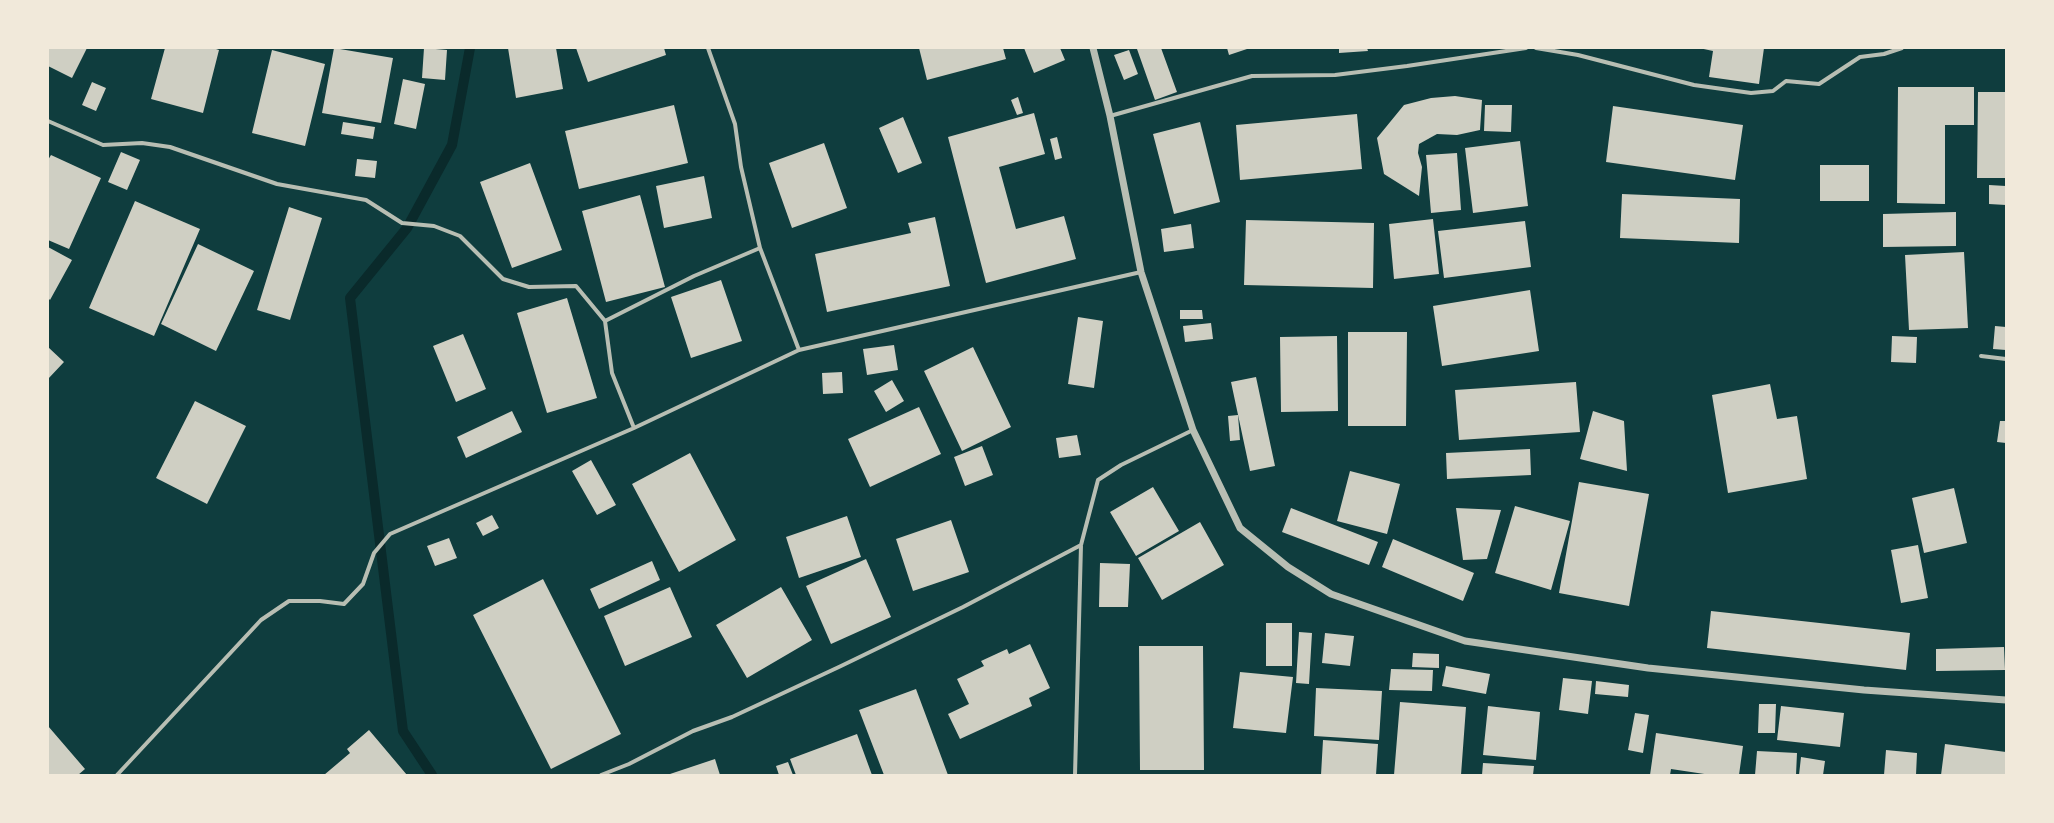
<!DOCTYPE html>
<style>
body{margin:0}
#map{position:relative;width:2054px;height:823px;overflow:hidden;background:#0f3d3e;font-family:Lato,sans-serif}
canvas{display:block}
.frame{position:absolute;inset:0;border:49px solid #f1e9da;pointer-events:none}
</style>
<div id="map">
<canvas width="2054" height="823"></canvas>
<div class="frame"></div>
</div>
<script>
const c = document.querySelector('canvas').getContext('2d');
c.lineJoin = 'round';
function shape(rows) {
  const path = new Path2D();
  for (const r of rows) {
    path.moveTo(r[0], r[1]);
    for (let i = 2; i < r.length; i += 2) path.lineTo(r[i], r[i + 1]);
  }
  return path;
}
function stroke(path, color, width, dash) {
  c.strokeStyle = color;
  c.lineWidth = width;
  c.lineCap = dash ? 'butt' : 'round';
  c.setLineDash(dash || []);
  c.stroke(path);
}
function paint(path, color) {
  c.fillStyle = color;
  c.fill(path, 'evenodd');
}
const stream = shape([
 [432,775,403,731,350,298,407,228,452,145,470,48]
]);
const building = shape([
 [48,48,87,48,72,78,48,66],
 [165,48,213,48,219,50,203,113,151,99],
 [334,48,393,58,381,123,322,113],
 [424,48,447,50,445,80,422,78],
 [508,48,556,48,563,89,516,98],
 [576,48,664,48,666,55,588,82],
 [919,48,1003,48,1006,59,927,80],
 [1024,48,1060,48,1065,60,1034,73],
 [1140,48,1161,48,1177,92,1155,100,1137,49],
 [1227,48,1250,48,1229,55],
 [1339,48,1367,48,1368,51,1339,53],
 [1699,48,1764,48,1759,84,1709,77,1713,51],
 [272,50,325,64,305,146,252,133],
 [1129,50,1138,74,1124,80,1114,55],
 [403,79,425,84,416,129,394,124],
 [92,82,106,88,96,111,82,105],
 [1898,87,1974,87,1974,125,1945,125,1945,204,1897,203],
 [1978,92,2006,92,2006,178,1977,178],
 [1455,96,1482,100,1480,130,1457,135,1437,134,1419,144,1418,153,1422,167,1419,196,1384,174,1377,138,1404,105,1431,98],
 [1018,97,1023,113,1017,115,1011,100],
 [674,105,688,163,579,189,565,131],
 [1485,105,1512,105,1511,132,1484,131],
 [1613,106,1743,125,1735,180,1606,162],
 [1034,113,1045,154,999,167,1016,229,1064,216,1076,259,986,283,948,137],
 [1357,114,1362,169,1240,180,1236,125],
 [903,117,922,163,898,173,879,128],
 [343,122,375,127,373,139,341,134],
 [1200,122,1220,202,1174,214,1153,134],
 [1057,137,1062,158,1055,160,1050,139],
 [1520,141,1528,206,1473,213,1465,148],
 [824,143,847,208,792,228,769,163],
 [121,152,140,160,127,190,108,182],
 [1457,153,1461,210,1431,213,1426,155],
 [51,155,101,178,69,249,48,240,48,160],
 [357,159,377,161,375,178,355,176],
 [530,163,562,250,512,268,480,182],
 [1820,165,1869,165,1869,201,1820,201],
 [704,176,712,218,664,228,656,186],
 [1989,185,2006,186,2006,205,1989,204],
 [1622,194,1740,199,1739,243,1620,238],
 [640,195,665,287,606,302,582,211],
 [135,201,200,229,154,336,89,308],
 [289,207,322,218,290,320,257,310],
 [1956,212,1956,246,1883,247,1883,214],
 [935,217,950,286,827,312,815,254,911,233,908,223],
 [1433,219,1439,274,1394,279,1389,224],
 [1246,220,1374,223,1373,288,1244,285],
 [1525,221,1531,267,1444,278,1438,231],
 [1191,224,1194,248,1164,252,1161,229],
 [198,244,254,271,216,351,161,324],
 [48,247,72,260,50,300,48,298],
 [1964,252,1968,328,1909,330,1905,255],
 [721,280,742,341,691,358,671,297],
 [1530,290,1539,351,1442,366,1433,306],
 [567,298,597,398,547,413,517,313],
 [1180,310,1202,310,1203,319,1180,319],
 [1078,317,1103,321,1094,388,1068,384],
 [1211,323,1213,339,1185,342,1183,326],
 [1995,326,2006,327,2006,350,1993,349],
 [1348,332,1407,332,1406,426,1348,426],
 [463,334,486,389,456,402,433,346],
 [1337,336,1338,411,1281,412,1280,337],
 [1892,336,1917,337,1916,363,1891,362],
 [894,345,898,370,867,375,863,349],
 [48,347,64,362,48,379],
 [973,347,1011,427,962,451,924,371],
 [842,372,843,393,823,394,822,373],
 [1256,377,1275,466,1250,471,1231,382],
 [892,380,904,401,886,412,874,391],
 [1576,382,1580,432,1459,440,1455,390],
 [1770,384,1777,419,1797,416,1807,479,1728,493,1712,395],
 [195,401,246,426,207,504,156,478],
 [919,407,941,454,870,487,848,439],
 [512,411,522,432,466,458,457,437],
 [1593,411,1624,421,1627,471,1580,459],
 [1238,415,1240,440,1230,441,1228,416],
 [2000,421,2006,421,2006,443,1997,442],
 [1077,435,1081,455,1059,458,1056,438],
 [982,446,993,475,965,486,954,457],
 [1530,449,1531,475,1447,479,1446,453],
 [690,453,736,540,679,572,632,484],
 [591,460,616,505,597,515,572,471],
 [1350,471,1400,484,1387,534,1337,521],
 [1579,482,1649,494,1629,606,1559,593],
 [1153,487,1179,531,1136,556,1110,512],
 [1954,488,1967,543,1924,553,1912,498],
 [1515,506,1570,521,1551,590,1495,573],
 [1291,508,1378,542,1369,565,1282,532],
 [1456,508,1501,510,1487,559,1463,560],
 [492,515,499,528,483,536,476,523],
 [847,516,861,557,799,578,786,537],
 [951,520,969,572,913,591,896,539],
 [1200,522,1224,565,1162,600,1138,558],
 [449,538,457,558,435,566,427,546],
 [1393,539,1474,573,1463,601,1382,567],
 [1918,545,1928,598,1901,603,1891,550],
 [866,559,891,617,831,644,806,586],
 [652,561,660,580,599,609,590,589],
 [1100,563,1130,564,1128,607,1099,607],
 [543,579,621,734,551,769,473,615],
 [670,587,692,637,625,666,604,616],
 [781,587,812,640,747,678,716,625],
 [1711,611,1910,633,1906,670,1707,648],
 [1266,623,1292,623,1292,666,1266,666],
 [1299,632,1312,633,1309,684,1296,683],
 [1325,633,1354,636,1350,666,1322,663],
 [1030,644,1050,688,1029,698,1032,706,960,739,948,714,969,704,957,679,984,666,981,661,1007,649,1009,654],
 [1139,646,1203,646,1204,770,1140,770],
 [2004,647,2005,670,1936,671,1936,649],
 [1413,653,1439,654,1439,668,1412,667],
 [1446,666,1490,674,1486,694,1442,686],
 [1391,669,1433,670,1432,691,1389,690],
 [1240,672,1293,677,1286,733,1233,728],
 [1563,678,1592,681,1588,714,1559,710],
 [1596,681,1629,685,1628,697,1595,694],
 [1316,688,1382,691,1379,740,1314,736],
 [916,689,948,775,884,775,859,710],
 [1400,702,1466,707,1461,775,1394,775],
 [1759,704,1776,704,1775,733,1758,733],
 [1488,706,1540,712,1536,760,1483,755],
 [1781,706,1844,713,1840,747,1777,740],
 [1635,713,1649,715,1643,753,1628,750],
 [48,726,85,769,78,775,48,775],
 [369,730,407,775,324,775,350,753,347,749],
 [1656,733,1743,746,1739,775,1711,775,1671,769,1670,775,1650,775],
 [857,734,872,775,796,775,790,759],
 [1323,740,1378,744,1376,775,1321,775],
 [1945,744,2006,752,2006,775,1941,775],
 [1886,750,1917,753,1916,775,1884,775],
 [1757,751,1797,753,1796,775,1755,775],
 [1801,757,1825,761,1823,775,1799,775],
 [715,759,720,775,667,775],
 [788,762,793,775,779,775,776,766],
 [1483,763,1534,766,1533,775,1482,775]
]);
const minor = shape([
 [708,48,735,124,741,167,760,248,799,350],
 [1536,48,1578,55,1694,85,1751,93,1773,91,1786,81,1819,84,1860,57,1884,54,1902,48],
 [1110,116,1252,76,1335,75,1407,66,1526,48],
 [48,121,103,145,142,143,170,147,277,184,366,200,402,223,434,226,460,236,503,279,529,287,576,286,605,321,612,373,634,428],
 [605,321,694,276,760,248],
 [1981,356,2006,359],
 [117,775,261,620,289,601,320,601,344,604,363,584,374,553,390,534,634,428,799,350,1141,272],
 [601,775,629,764,693,731,732,717,841,666,963,607,1081,545],
 [1075,775,1081,545,1098,480,1121,465,1193,430]
]);
const tertiary = shape([
 [1093,48,1110,116,1141,272,1193,430,1240,528,1288,567,1331,594,1465,641,1648,668,1864,690,2006,700]
]);
stroke(stream, '#0a2a2b', 10);
paint(building, '#cfcfc3');
stroke(minor, '#b8beb3', 4);
stroke(tertiary, '#b8beb3', 7);
</script>
